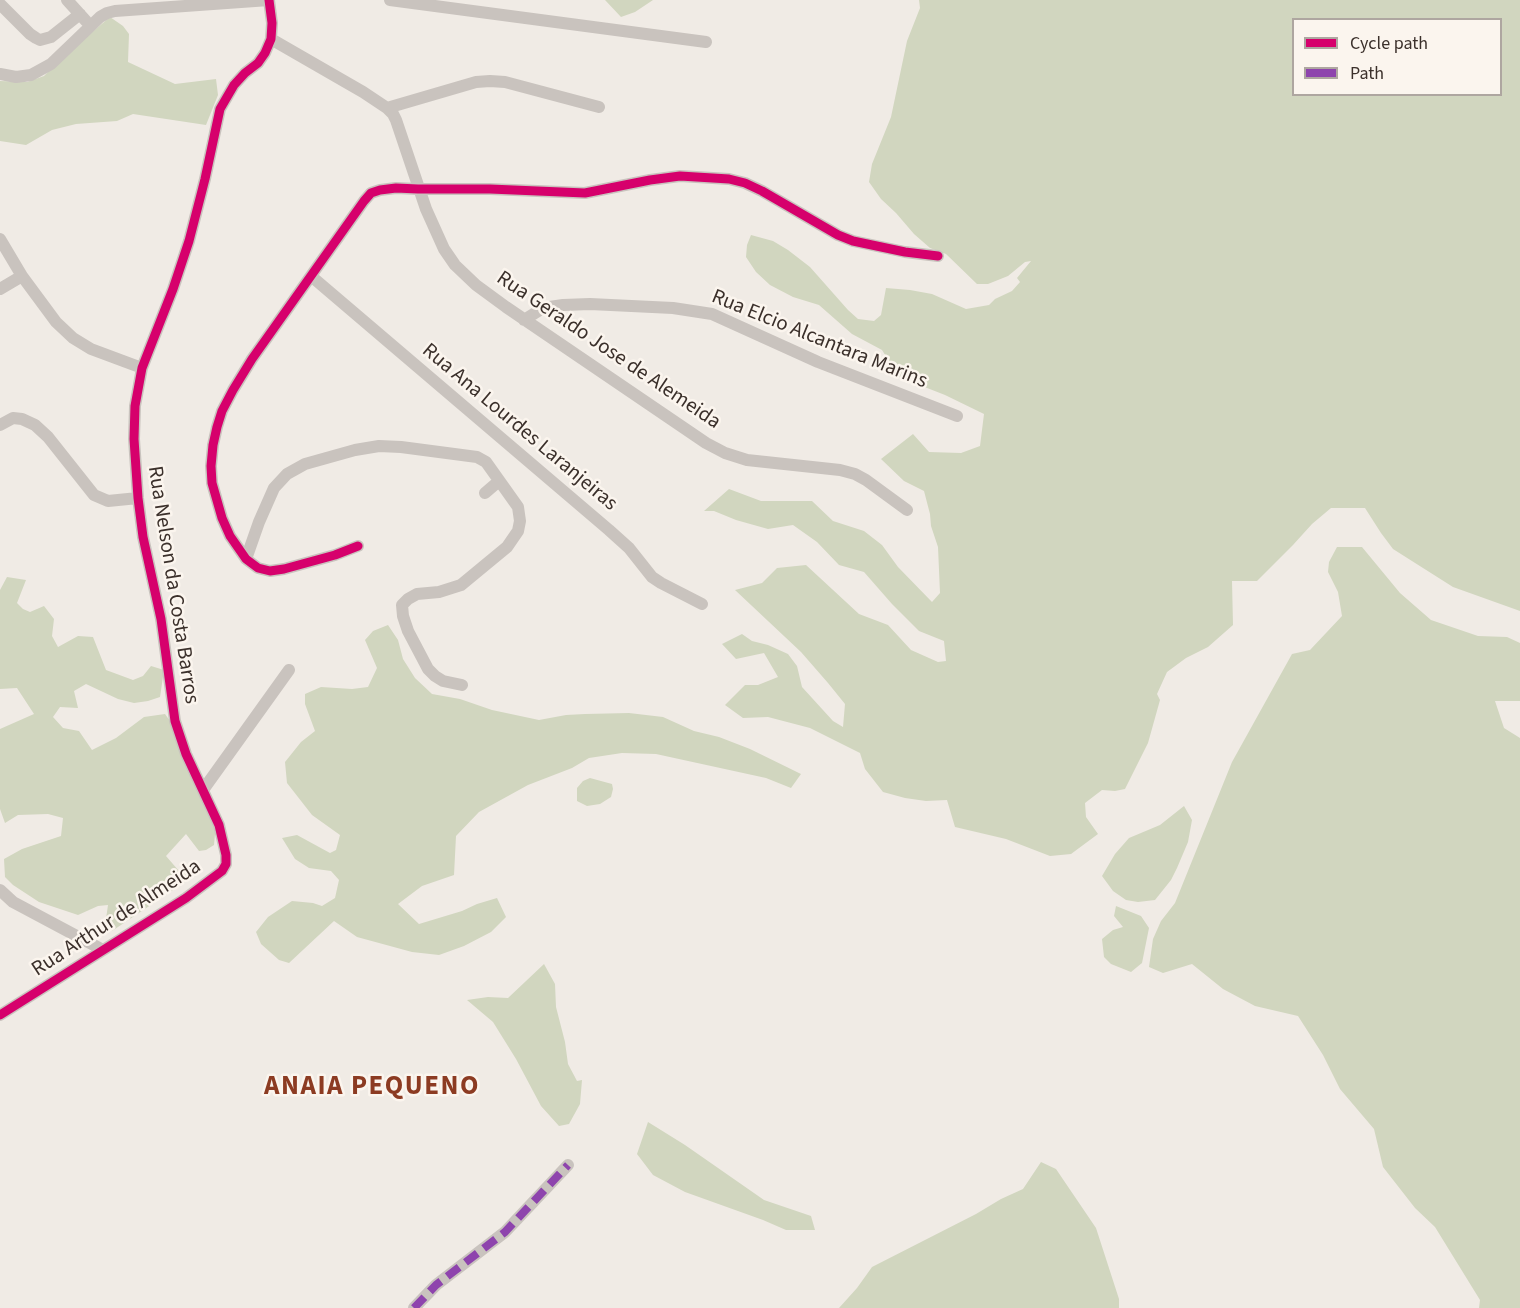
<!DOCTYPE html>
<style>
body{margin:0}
#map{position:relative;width:1520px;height:1308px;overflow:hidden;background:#f0ebe5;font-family:"Source Sans 3",sans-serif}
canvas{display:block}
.legend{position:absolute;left:1292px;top:18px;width:210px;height:78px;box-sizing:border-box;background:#fbf5ee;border:2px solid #aea6a0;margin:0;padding:8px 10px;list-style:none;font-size:18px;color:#3b302b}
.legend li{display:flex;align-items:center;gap:12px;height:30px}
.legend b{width:30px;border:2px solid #aea6a0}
</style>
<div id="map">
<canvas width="1520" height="1308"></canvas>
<ul class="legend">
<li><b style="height:8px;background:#d6006c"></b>Cycle path</li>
<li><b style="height:8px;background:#8e44ad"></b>Path</li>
</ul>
</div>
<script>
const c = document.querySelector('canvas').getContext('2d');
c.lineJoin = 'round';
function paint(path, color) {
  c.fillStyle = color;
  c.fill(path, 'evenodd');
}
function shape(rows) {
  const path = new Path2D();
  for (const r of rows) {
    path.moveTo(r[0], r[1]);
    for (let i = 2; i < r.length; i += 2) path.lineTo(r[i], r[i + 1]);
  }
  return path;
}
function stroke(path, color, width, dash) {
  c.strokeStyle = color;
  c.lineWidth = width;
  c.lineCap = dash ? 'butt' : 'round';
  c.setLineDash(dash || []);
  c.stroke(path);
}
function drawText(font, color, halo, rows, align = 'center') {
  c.font = font + ' "Source Sans 3",sans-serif';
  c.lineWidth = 5;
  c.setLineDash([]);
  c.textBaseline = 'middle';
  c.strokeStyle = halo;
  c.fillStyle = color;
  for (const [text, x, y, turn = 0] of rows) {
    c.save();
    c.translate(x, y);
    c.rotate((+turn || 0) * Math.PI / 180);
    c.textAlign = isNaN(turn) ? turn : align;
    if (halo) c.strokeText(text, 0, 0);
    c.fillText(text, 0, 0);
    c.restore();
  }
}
const green = shape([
 [605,0,653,0,635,12,621,17],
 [919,0,1520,0,1520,611,1453,587,1393,549,1381,533,1365,508,1331,508,1312,524,1293,545,1257,581,1232,581,1233,625,1208,647,1186,658,1167,672,1157,694,1160,700,1148,743,1125,789,1115,791,1102,790,1085,803,1086,817,1098,834,1071,854,1050,856,1006,839,955,827,947,800,926,801,905,798,883,792,865,769,860,753,810,728,768,717,743,718,725,705,745,685,758,685,778,677,764,653,736,659,722,644,742,634,752,641,768,645,788,654,797,666,802,687,833,721,843,727,845,704,828,683,801,652,735,590,762,583,777,568,806,565,859,614,888,625,911,650,938,662,946,661,944,641,919,631,892,604,864,572,839,565,817,542,793,525,768,529,736,520,714,511,704,511,729,489,761,501,812,501,833,521,864,531,882,545,898,567,932,602,940,593,938,547,931,526,930,514,924,491,904,481,881,459,913,434,929,452,961,453,980,446,984,414,945,395,899,377,882,350,852,334,819,305,793,297,770,285,756,272,746,257,747,245,751,235,773,241,788,250,810,267,848,310,858,319,874,321,881,315,886,288,910,290,932,294,966,309,989,305,995,299,1012,291,1020,282,1017,278,1031,261,1025,262,1008,276,988,284,977,284,946,254,930,248,914,234,896,213,881,199,869,182,872,164,891,117,907,41,920,8],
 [1294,20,1500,20,1500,94,1294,94],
 [110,17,123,26,129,34,128,62,175,84,216,79,218,95,206,125,133,114,117,121,76,124,52,130,26,145,0,141,0,81,27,82,44,76,65,55],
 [1337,547,1362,547,1400,593,1431,620,1478,636,1507,637,1520,643,1520,701,1495,701,1504,728,1520,738,1520,1308,1479,1308,1480,1300,1435,1227,1415,1208,1383,1167,1374,1129,1340,1089,1323,1055,1298,1016,1255,1006,1223,989,1192,964,1163,973,1149,967,1153,939,1161,921,1175,903,1232,762,1292,654,1310,650,1342,616,1338,592,1328,572,1329,562],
 [7,577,26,580,17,603,23,609,30,612,44,606,54,619,52,636,58,647,78,636,93,637,106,670,133,680,143,676,151,666,164,670,160,697,148,701,134,703,118,699,86,684,74,691,78,708,60,707,53,717,63,728,79,731,92,750,116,738,144,717,165,714,175,728,216,823,214,845,206,850,199,851,186,834,166,856,179,871,193,864,188,880,112,931,106,919,108,905,98,906,78,915,39,902,13,885,5,877,4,859,22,849,61,836,63,818,48,814,18,815,5,823,0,809,0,729,34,714,17,688,0,689,0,590],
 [388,625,398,640,403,659,415,678,432,694,460,699,492,710,539,720,566,715,585,714,629,713,663,717,694,731,719,737,750,749,801,774,791,788,766,778,656,754,622,753,589,758,572,768,528,785,479,812,456,836,454,875,422,886,398,904,419,924,462,911,477,904,497,898,506,917,491,932,464,946,439,955,412,952,357,937,334,921,289,963,279,960,261,944,256,932,268,917,292,901,313,903,322,906,335,898,339,880,331,871,309,868,295,859,282,838,297,835,330,853,336,850,340,835,312,815,287,783,285,762,301,742,315,731,305,704,305,694,321,687,352,689,368,687,377,668,365,640,373,631],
 [590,778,612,784,613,789,611,797,600,804,587,806,577,801,577,788,583,781],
 [1184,806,1192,820,1188,842,1177,868,1171,880,1155,900,1138,902,1126,900,1113,891,1102,876,1115,854,1129,838,1160,825],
 [1116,906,1141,916,1149,928,1142,963,1131,972,1111,964,1104,957,1102,939,1113,930,1123,927,1114,916],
 [544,964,555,984,556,1007,565,1042,568,1064,577,1081,582,1080,580,1104,569,1124,559,1126,541,1106,516,1059,493,1022,467,1000,488,997,508,998],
 [648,1122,685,1145,764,1200,811,1216,815,1230,786,1230,763,1220,685,1192,653,1175,637,1154],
 [1041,1162,1056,1169,1096,1228,1119,1299,1119,1308,839,1308,857,1288,872,1267,976,1214,1001,1199,1023,1189]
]);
const minor = shape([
 [67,0,86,21],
 [390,0,706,42],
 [0,4,30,34,36,38,40,40,51,37,80,14],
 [271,39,363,92,387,108,393,114,396,120,426,209,444,249,455,265,476,285,506,307,706,443,725,453,747,460,840,470,855,474,866,480,907,510],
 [0,74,16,77,31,75,51,64,100,17,107,13,115,11,269,0],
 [387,108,476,82,490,81,505,82,599,107],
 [0,239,22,276,56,322,73,338,91,349,142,368],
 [311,276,609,530,629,548,652,577,661,583,702,604],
 [0,289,22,276],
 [524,320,543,308,563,305,590,304,673,308,712,314,818,362,957,416],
 [0,425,13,418,22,419,35,425,48,437,94,495,108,501,138,498],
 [485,493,499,481],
 [358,546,335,555,284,569,270,571,258,568,246,559,230,536,222,518,212,483,211,466,213,445,217,427,222,411,233,390,252,359,364,201,371,193,380,190,396,188,418,189,490,189,585,193,650,180,680,176,729,179,745,183,762,191,838,235,853,241,905,252,938,256],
 [246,559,259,522,274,488,287,474,305,464,355,450,379,446,401,447,477,457,486,462,518,507,520,521,518,531,507,547,461,585,439,592,417,594,408,599,402,605,403,616,408,631,428,669,435,676,443,681,462,685],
 [203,790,289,670],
 [0,890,13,902,103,950],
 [0,1015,186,898,222,871,226,864,226,855,219,825,186,754,175,721,161,619,143,537,138,498,134,439,135,406,142,368,173,289,189,241,205,179,220,109,234,85,245,73,258,63,265,53,271,39,272,23,269,0],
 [414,1308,436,1285,505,1232,568,1165]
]);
const quiet = shape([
 [414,1308,436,1285,505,1232,568,1165]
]);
const cycleway = shape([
 [358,546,335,555,284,569,270,571,258,568,246,559,230,536,222,518,212,483,211,466,213,445,217,427,222,411,233,390,252,359,364,201,371,193,380,190,396,188,418,189,490,189,585,193,650,180,680,176,729,179,745,183,762,191,838,235,853,241,905,252,938,256],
 [0,1015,186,898,222,871,226,864,226,855,219,825,186,754,175,721,161,619,143,537,138,498,134,439,135,406,142,368,173,289,189,241,205,179,220,109,234,85,245,73,258,63,265,53,271,39,272,23,269,0]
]);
const streetNames = [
 ["Rua Elcio Alcantara Marins",819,340,22],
 ["Rua Geraldo Jose de Alemeida",608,351,34],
 ["Rua Ana Lourdes Laranjeiras",519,428,40],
 ["Rua Nelson da Costa Barros",172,585,81],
 ["Rua Arthur de Almeida",117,919,-33]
];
const districtNames = [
 ["ANAIA PEQUENO",372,1088]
];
paint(green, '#d1d6bf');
stroke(minor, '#c9c3be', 12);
stroke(quiet, '#8e44ad', 8, [15, 8]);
stroke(cycleway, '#d6006c', 9);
drawText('21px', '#3b302b', '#fbf5ee', streetNames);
c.letterSpacing = '1.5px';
drawText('bold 27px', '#8c3b22', '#fbf5ee', districtNames);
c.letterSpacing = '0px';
</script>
